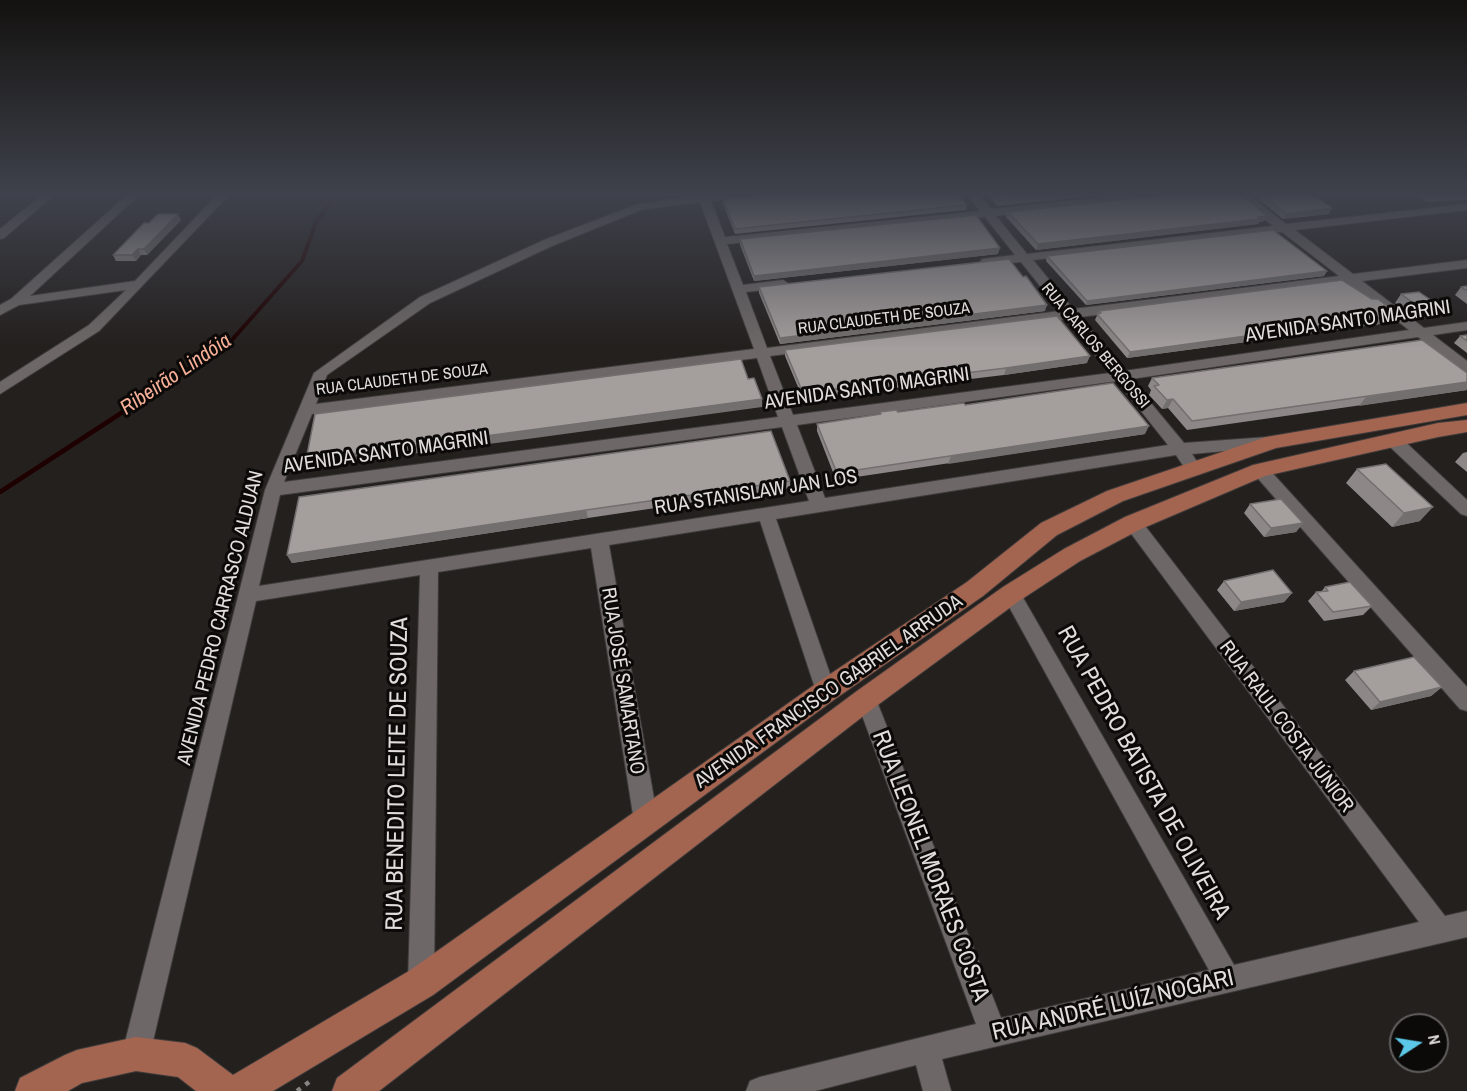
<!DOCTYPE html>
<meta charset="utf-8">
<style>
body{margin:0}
#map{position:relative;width:1467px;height:1091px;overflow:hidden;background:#24201e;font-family:"Archivo Narrow",sans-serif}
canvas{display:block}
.north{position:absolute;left:1389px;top:1013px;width:60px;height:60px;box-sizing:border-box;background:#0c0a09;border:2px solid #615f5e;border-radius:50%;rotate:78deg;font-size:16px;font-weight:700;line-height:24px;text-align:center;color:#e1dedd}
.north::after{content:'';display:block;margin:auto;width:21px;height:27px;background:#5ac8e6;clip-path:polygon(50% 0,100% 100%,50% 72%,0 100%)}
</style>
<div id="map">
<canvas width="1467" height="1091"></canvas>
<div class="north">N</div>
</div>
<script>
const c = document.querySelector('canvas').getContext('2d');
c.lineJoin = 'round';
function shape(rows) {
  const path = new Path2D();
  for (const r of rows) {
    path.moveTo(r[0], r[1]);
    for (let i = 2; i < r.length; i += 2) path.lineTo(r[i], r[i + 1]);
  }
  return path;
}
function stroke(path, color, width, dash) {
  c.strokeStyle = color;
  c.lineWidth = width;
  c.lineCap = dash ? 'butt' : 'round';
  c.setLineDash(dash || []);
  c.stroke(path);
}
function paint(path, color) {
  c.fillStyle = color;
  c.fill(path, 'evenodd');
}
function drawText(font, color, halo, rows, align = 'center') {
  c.font = font + ' "Archivo Narrow",sans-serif';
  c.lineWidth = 6;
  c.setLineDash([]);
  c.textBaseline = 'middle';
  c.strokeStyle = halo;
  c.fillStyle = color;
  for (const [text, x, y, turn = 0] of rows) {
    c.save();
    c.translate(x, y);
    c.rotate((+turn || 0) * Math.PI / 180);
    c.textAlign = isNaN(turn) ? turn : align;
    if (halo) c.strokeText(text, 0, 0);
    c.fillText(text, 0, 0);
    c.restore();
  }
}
const streamFar1 = shape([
 [219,349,231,341,302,261,317,220,338,195]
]);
const stream = shape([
 [0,492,221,348]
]);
const path = shape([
 [297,1091,313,1079]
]);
const minor = shape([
 [42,195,54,195,4,238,0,239,0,229,42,195],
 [127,195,139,195,30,296,135,281,217,195,229,195,99,331,0,394,0,382,89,325,126,290,19,305,0,315,0,305,11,299,127,195],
 [701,195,735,195,730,198,711,201,725,237,980,211,968,195,979,195,991,209,1128,195,1169,195,1164,198,996,216,1027,254,1273,226,1236,195,1249,195,1286,224,1467,204,1467,210,1295,230,1353,274,1467,260,1467,268,1362,281,1424,328,1467,322,1467,330,1433,335,1467,361,1467,372,1462,371,1418,337,1131,379,1184,443,1268,437,1274,438,1276,442,1274,446,1268,447,1192,454,1202,469,1200,473,1194,475,1188,473,1176,455,776,519,836,691,833,697,826,700,819,697,816,691,760,521,609,545,658,821,654,829,646,832,638,829,634,821,591,548,438,572,434,983,430,992,421,996,412,992,408,983,420,575,256,601,150,1054,146,1064,136,1068,126,1064,122,1054,265,490,314,373,420,297,544,240,635,205,701,195],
 [700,202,754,349,316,404,327,375,430,303,552,246,641,210,700,202],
 [985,217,1015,255,982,259,980,262,982,265,1021,262,1060,311,767,348,746,292,783,288,789,284,783,280,743,285,727,244,985,217],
 [1282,232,1339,276,1073,309,1033,260,1282,232],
 [1348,283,1409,330,1124,371,1080,317,1348,283],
 [1066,319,1110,373,793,415,770,356,1066,319],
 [757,358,778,417,284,482,312,414,757,358],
 [1117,381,1168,445,825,498,797,425,1117,381],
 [782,427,809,501,259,586,280,495,782,427],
 [1393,435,1399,436,1467,500,1467,516,1461,514,1387,444,1385,440,1387,436,1393,435],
 [1260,464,1266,466,1467,687,1467,711,1460,709,1254,474,1252,470,1254,466,1260,464],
 [1133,517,1139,518,1445,916,1467,911,1467,937,942,1059,951,1091,923,1091,916,1065,815,1091,746,1091,750,1081,760,1077,976,1024,856,699,859,692,866,690,873,692,876,699,1001,1018,1209,970,1002,594,1004,589,1011,586,1018,589,1234,965,1419,922,1127,528,1124,523,1127,518,1133,517]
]);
const major = shape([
 [1467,403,1467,415,1276,448,1123,501,1057,535,983,596,835,699,433,995,273,1091,196,1091,178,1077,136,1071,82,1083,68,1091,15,1091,20,1078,65,1055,77,1050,136,1037,185,1043,197,1048,233,1075,409,971,817,683,967,582,1041,523,1107,491,1266,437,1467,403],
 [1467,420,1467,432,1438,437,1265,476,1141,529,1080,561,1019,601,875,707,379,1091,332,1091,337,1078,857,691,1003,587,1064,549,1125,517,1253,465,1438,423,1467,420]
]);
const wall = shape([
 [988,195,1103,195,997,206],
 [1253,195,1314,195,1329,214,1283,219],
 [1418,195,1467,195,1467,200,1425,202,1425,200],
 [723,199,967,205,966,210,735,234,723,204],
 [1008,212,1265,221,1259,222,1258,224,1036,250,1006,217],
 [181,220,147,255,141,255,136,261,116,261,113,255,149,223],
 [740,239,998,254,754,281,740,245],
 [1047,256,1327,271,1324,276,1086,305,1046,261],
 [1467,286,1467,304,1455,295,1461,287],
 [759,287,1045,311,780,344,759,293],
 [1401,294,1441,307,1434,317,1416,319,1395,303],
 [1372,299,1399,315,1395,322,1127,358,1095,320,1099,311],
 [1467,335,1467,353,1454,343,1460,336],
 [785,350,1087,363,1004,375,803,399,785,356],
 [1467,373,1467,390,1187,430,1168,408,1162,409,1149,395,1151,390,1148,386,1152,378],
 [965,405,1145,434,836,480,817,431,817,424,880,414,880,412,898,412],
 [1467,452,1467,472,1455,462,1463,453],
 [1357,469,1420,521,1392,527,1346,483],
 [790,481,790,488,588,518,292,563,287,555,299,497],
 [1250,504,1303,523,1296,532,1264,537,1244,513],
 [1224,581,1292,593,1284,602,1234,611,1217,590],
 [1325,587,1372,606,1363,615,1324,621,1308,601,1316,592,1321,592],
 [1354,671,1442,687,1431,696,1371,710,1345,680]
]);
const shadedWall = shape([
 [1332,208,1329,214,1283,219,1286,214],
 [178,214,181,220,147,255,144,249],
 [1267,216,1265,221,1259,222,1258,224,1036,250,1038,244],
 [1000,248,998,254,754,281,754,276],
 [138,249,141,255,136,261,132,255],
 [1327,271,1324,276,1086,305,1087,301],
 [1047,305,1045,311,780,344,780,338],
 [1399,315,1395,322,1127,358,1130,352],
 [1090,356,1087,363,1004,375,1006,368],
 [1467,382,1467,390,1359,406,1366,397],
 [762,399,762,407,535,438,310,467,306,460],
 [1173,399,1168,408,1162,409,1167,400],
 [1149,426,1145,434,948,464,951,456],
 [1433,507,1420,521,1392,527,1404,513],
 [586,510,588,518,292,563,287,555],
 [1303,523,1296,532,1264,537,1271,528],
 [1292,593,1284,602,1234,611,1241,602],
 [1442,687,1431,696,1371,710,1380,702]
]);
const building = shape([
 [761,195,959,195,967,205,735,229,723,199,761,195],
 [994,195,1054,195,998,201,994,195],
 [1164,195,1242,195,1267,216,1258,217,1260,219,1038,244,1008,212,1164,195],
 [1262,195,1314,195,1332,208,1286,214,1262,195],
 [158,214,178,214,144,249,138,249,132,255,113,255,144,223,149,223,158,214],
 [976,215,1000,248,754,276,740,239,976,215],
 [1273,230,1327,271,1087,301,1047,256,1273,230],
 [1009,259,1023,277,1026,276,1047,305,780,338,759,287,1009,259],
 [1342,280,1372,299,1378,299,1399,315,1130,352,1097,314,1101,313,1099,311,1342,280],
 [1467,286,1467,291,1461,287,1467,286],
 [1419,292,1441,307,1423,310,1401,294,1419,292],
 [1057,316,1090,356,1006,368,803,393,785,350,1057,316],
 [1467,335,1467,341,1460,336,1467,335],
 [1422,340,1467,373,1467,382,1192,421,1173,399,1167,400,1154,386,1159,385,1152,378,1422,340],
 [741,359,748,379,754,378,762,399,306,460,315,414,741,359],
 [1113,383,1149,426,837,473,817,424,881,414,880,412,896,410,898,412,964,403,965,405,1113,383],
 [771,431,790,481,586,510,287,555,299,497,771,431],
 [1386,464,1433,507,1404,513,1357,469,1386,464],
 [1281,499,1303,523,1271,528,1250,504,1281,499],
 [1273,570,1292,593,1241,602,1224,581,1273,570],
 [1350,582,1372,606,1333,612,1316,592,1328,591,1325,587,1350,582],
 [1414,657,1442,687,1380,702,1354,671,1414,657]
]);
const farStreetnames = [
 ["RUA CLAUDETH DE SOUZA",884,319,-7],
 ["RUA CARLOS BERGOSSI",1095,346,50],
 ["RUA CLAUDETH DE SOUZA",402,380,-7]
];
const streetNames = [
 ["AVENIDA SANTO MAGRINI",1348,322,-8],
 ["AVENIDA SANTO MAGRINI",867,389,-8],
 ["AVENIDA SANTO MAGRINI",386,453,-8],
 ["RUA STANISLAW JAN LOS",756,493,-9],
 ["AVENIDA PEDRO CARRASCO ALDUAN",221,618,-76],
 ["RUA JOSÉ SAMARTANO",622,681,81],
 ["AVENIDA FRANCISCO GABRIEL ARRUDA",829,692,-35],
 ["RUA RAUL COSTA JÚNIOR",1286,727,53]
];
const waterNames = [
 ["Ribeirão Lindóia",176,375,-34]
];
const nearStreetnames = [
 ["RUA PEDRO BATISTA DE OLIVEIRA",1143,773,61],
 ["RUA BENEDITO LEITE DE SOUZA",398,774,-89],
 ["RUA LEONEL MORAES COSTA",930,866,69],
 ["RUA ANDRÉ LUÍZ NOGARI",1113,1006,-13]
];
stroke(streamFar1, '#1e0000', 4);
stroke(stream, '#1e0000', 4.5);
stroke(minor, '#403c3b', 2);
stroke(major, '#403c3b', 2);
stroke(path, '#888483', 4.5, [4.5, 6]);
paint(minor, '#6d6867');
paint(major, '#a36450');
paint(wall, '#8d8887');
paint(shadedWall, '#736f6e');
paint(building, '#a49e9d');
stroke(building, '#736f6e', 1.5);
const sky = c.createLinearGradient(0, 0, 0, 348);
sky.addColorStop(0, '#141210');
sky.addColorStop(0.56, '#3f424c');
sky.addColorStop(1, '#3f424c00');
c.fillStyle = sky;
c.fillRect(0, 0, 1467, 348);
drawText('16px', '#e1dedd', '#0c0a09', farStreetnames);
drawText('20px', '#e1dedd', '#0c0a09', streetNames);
drawText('italic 21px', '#f8b098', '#0c0a09', waterNames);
drawText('24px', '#e1dedd', '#0c0a09', nearStreetnames);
</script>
